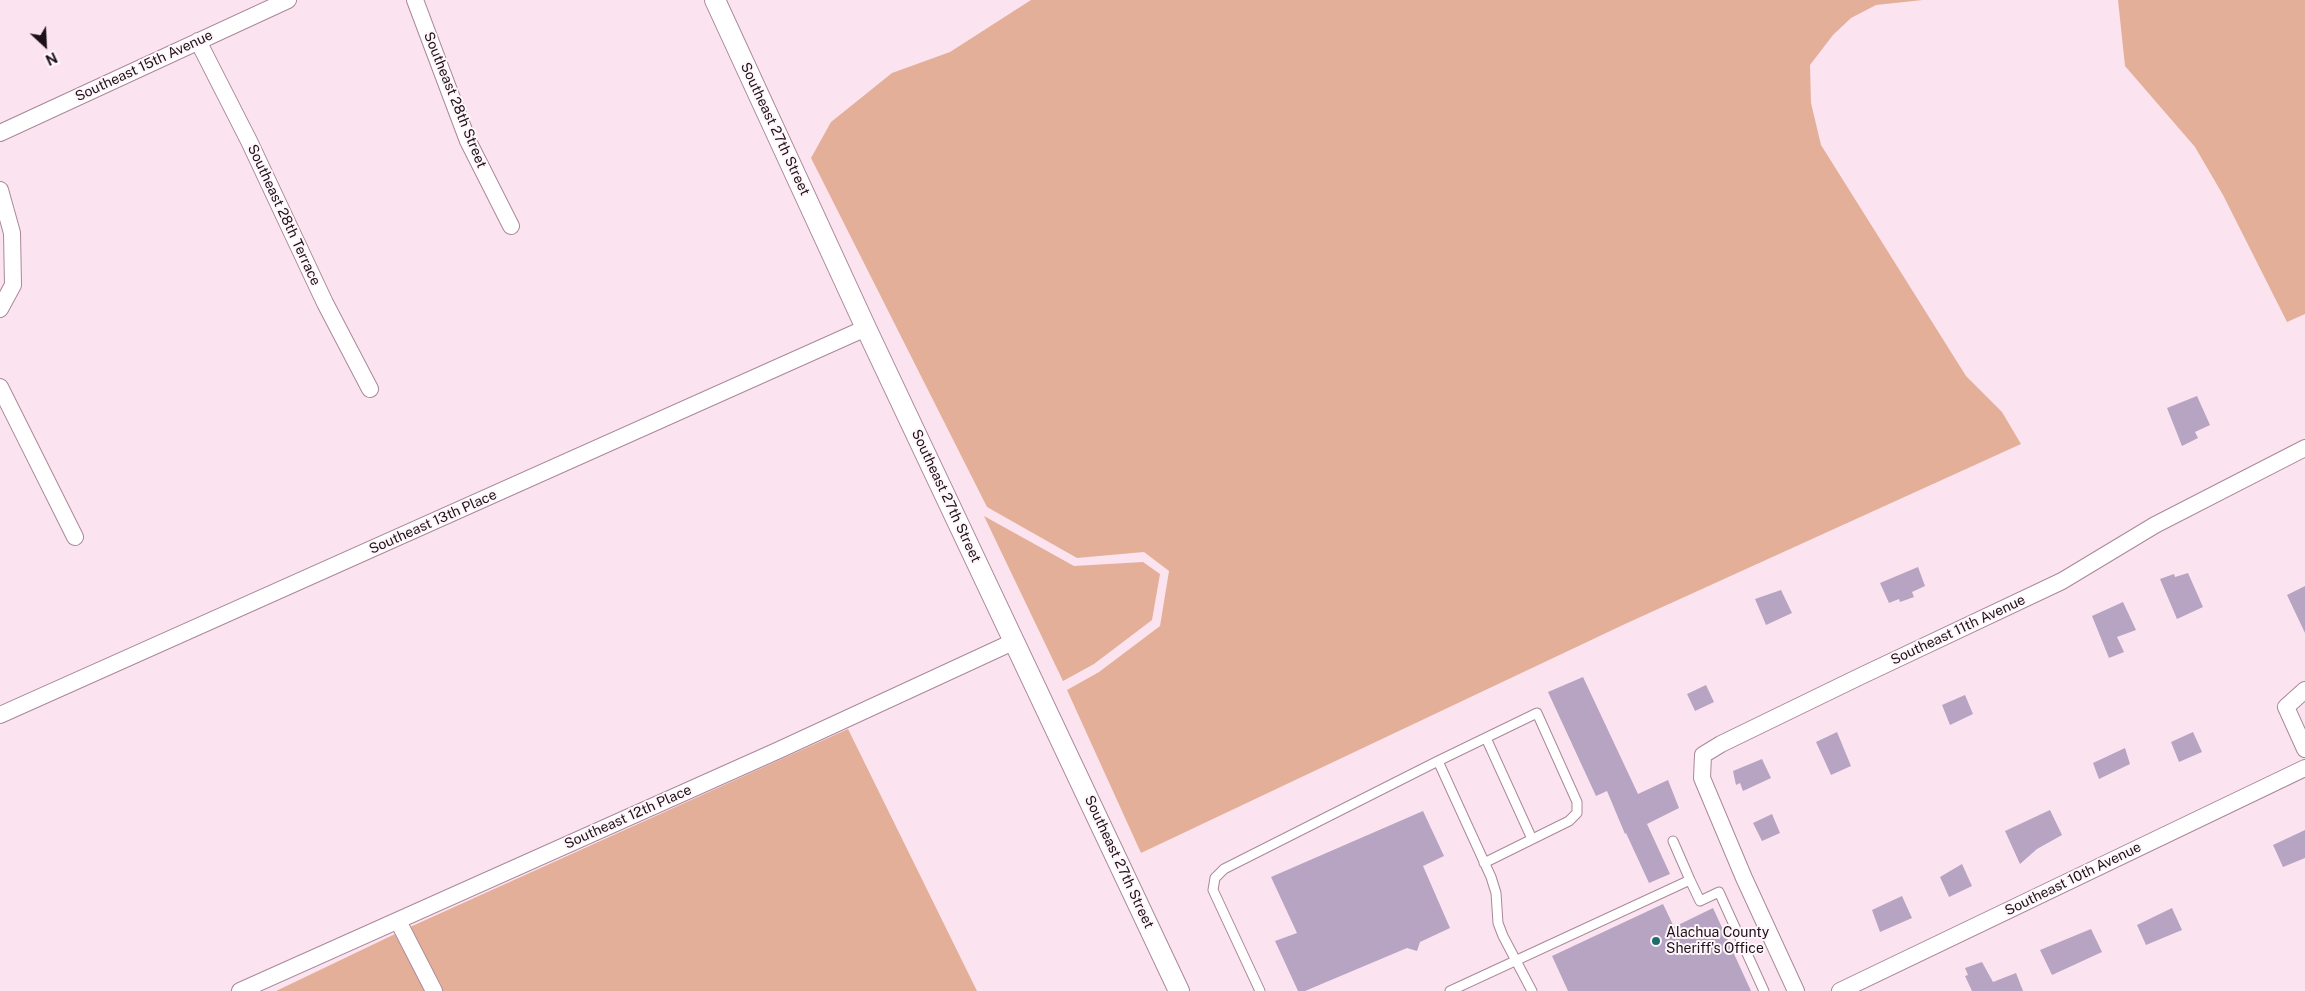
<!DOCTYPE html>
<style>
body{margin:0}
#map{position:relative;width:2305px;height:991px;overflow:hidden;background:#fbe4f0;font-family:"Public Sans",sans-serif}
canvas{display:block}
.north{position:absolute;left:20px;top:20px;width:50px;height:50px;-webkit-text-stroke:4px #fef6fa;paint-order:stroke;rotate:155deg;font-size:14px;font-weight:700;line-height:20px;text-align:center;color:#1d1017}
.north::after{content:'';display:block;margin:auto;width:18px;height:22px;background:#1d1017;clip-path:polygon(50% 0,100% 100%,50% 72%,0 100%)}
</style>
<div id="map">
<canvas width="2305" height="991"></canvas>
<div class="north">N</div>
</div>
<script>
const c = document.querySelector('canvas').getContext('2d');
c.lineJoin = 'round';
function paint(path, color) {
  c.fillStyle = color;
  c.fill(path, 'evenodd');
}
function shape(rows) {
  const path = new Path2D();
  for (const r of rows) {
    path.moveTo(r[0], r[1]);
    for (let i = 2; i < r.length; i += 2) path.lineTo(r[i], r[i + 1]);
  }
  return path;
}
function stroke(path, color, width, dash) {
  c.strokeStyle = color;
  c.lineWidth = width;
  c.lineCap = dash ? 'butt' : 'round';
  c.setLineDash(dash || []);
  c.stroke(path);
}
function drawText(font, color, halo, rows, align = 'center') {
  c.font = font + ' "Public Sans",sans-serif';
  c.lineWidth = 4;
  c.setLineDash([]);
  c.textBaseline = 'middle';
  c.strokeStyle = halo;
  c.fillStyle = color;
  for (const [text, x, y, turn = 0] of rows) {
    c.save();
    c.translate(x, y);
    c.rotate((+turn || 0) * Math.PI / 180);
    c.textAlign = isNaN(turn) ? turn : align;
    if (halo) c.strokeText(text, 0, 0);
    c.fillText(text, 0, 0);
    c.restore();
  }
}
const forest = shape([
 [1031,0,1923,0,1876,5,1851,18,1833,35,1810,65,1811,103,1821,145,1966,376,2002,412,2021,444,1625,624,1141,853,1067,690,1099,672,1160,626,1169,571,1144,552,1077,558,987,507,811,158,831,122,892,73,950,52],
 [2118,0,2305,0,2305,314,2287,322,2223,195,2195,147,2125,66],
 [984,516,1074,566,1143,562,1160,574,1152,620,1094,664,1063,681],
 [848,729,977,991,443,991,410,927],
 [395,934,425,991,276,991]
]);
const building = shape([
 [2197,396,2210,425,2195,432,2198,438,2182,446,2167,408],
 [1918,567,1925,586,1912,592,1914,597,1900,602,1899,599,1889,603,1880,583],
 [2188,573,2203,607,2177,619,2160,579,2174,574,2175,577],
 [2305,586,2305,633,2287,595],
 [1781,590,1792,613,1766,625,1755,599],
 [2123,602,2136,630,2117,637,2124,652,2109,658,2092,616],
 [1583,677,1638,794,1668,780,1679,808,1647,824,1670,874,1649,883,1626,833,1625,834,1607,791,1596,796,1548,692],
 [1706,685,1714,702,1695,711,1687,694],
 [1965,695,1973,714,1950,725,1942,705],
 [1837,732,1851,766,1831,775,1816,742],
 [2193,732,2202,752,2179,762,2171,742],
 [2125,748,2130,764,2099,779,2093,763],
 [1762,759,1771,778,1743,791,1740,783,1736,785,1733,771],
 [2050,810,2062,835,2037,849,2020,864,2005,831],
 [1423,811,1444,856,1423,866,1450,928,1420,942,1417,951,1407,948,1305,991,1298,991,1275,941,1297,933,1271,877],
 [1772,814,1780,833,1762,841,1753,823],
 [2305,830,2305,858,2283,867,2273,845],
 [1962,864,1972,886,1949,897,1940,877],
 [1902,896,1912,918,1880,932,1872,910],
 [1663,904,1674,927,1713,908,1751,991,1568,991,1552,956],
 [2172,908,2182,930,2146,945,2137,925],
 [2091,929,2102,952,2052,975,2040,950],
 [1982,962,1993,982,2016,973,2023,991,1972,991,1965,976,1968,975,1965,968]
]);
const service = shape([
 [1486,738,1532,839],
 [1438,761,1537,713,1577,802,1577,813,1569,821,1484,863],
 [1673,841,1690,880],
 [1260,991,1213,890,1215,878,1224,869,1438,761,1491,877,1496,893,1498,923,1503,936,1532,991],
 [1450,991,1690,880,1700,901,1719,892,1764,991]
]);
const minor = shape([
 [415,0,468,141,511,226],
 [198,41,249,141,325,303,370,389],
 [0,133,288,0],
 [0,190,12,233,13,285,0,309],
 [0,387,75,537],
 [2305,690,2286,707,2305,749],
 [0,715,866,328],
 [398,921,434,991],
 [240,991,779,750,1015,641],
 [1796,991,1744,878,1702,778,1703,755,1721,744,1861,676,2062,581,2155,525,2305,448],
 [1840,991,2305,768]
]);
const tertiary = shape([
 [715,0,866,328,1179,991]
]);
const markers = [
 [1656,941,5,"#1f6c6d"]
];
const streetNames = [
 ["Southeast 15th Avenue",144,66,-25],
 ["Southeast 28th Street",455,100,68],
 ["Southeast 27th Street",775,129,65],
 ["Southeast 28th Terrace",284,215,65],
 ["Southeast 27th Street",946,496,65],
 ["Southeast 13th Place",433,522,-24],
 ["Southeast 11th Avenue",1958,630,-25],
 ["Southeast 12th Place",628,817,-24],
 ["Southeast 27th Street",1119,862,65],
 ["Southeast 10th Avenue",2073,879,-26]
];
const poiNames = [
 ["Alachua County",1666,933],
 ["Sheriff's Office",1666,949]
];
paint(forest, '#e4af99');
paint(building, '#b7a3c2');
stroke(service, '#aa879a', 11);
stroke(minor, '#aa879a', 18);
stroke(tertiary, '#aa879a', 22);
stroke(service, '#fff', 9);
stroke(minor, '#fff', 16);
stroke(tertiary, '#fff', 20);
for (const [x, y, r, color] of markers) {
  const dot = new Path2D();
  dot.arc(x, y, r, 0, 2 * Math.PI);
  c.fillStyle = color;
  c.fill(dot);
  stroke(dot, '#fef6fa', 2);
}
drawText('14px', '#1d1017', '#fef6fa', streetNames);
drawText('14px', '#1d1017', '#fef6fa', poiNames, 'left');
</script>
